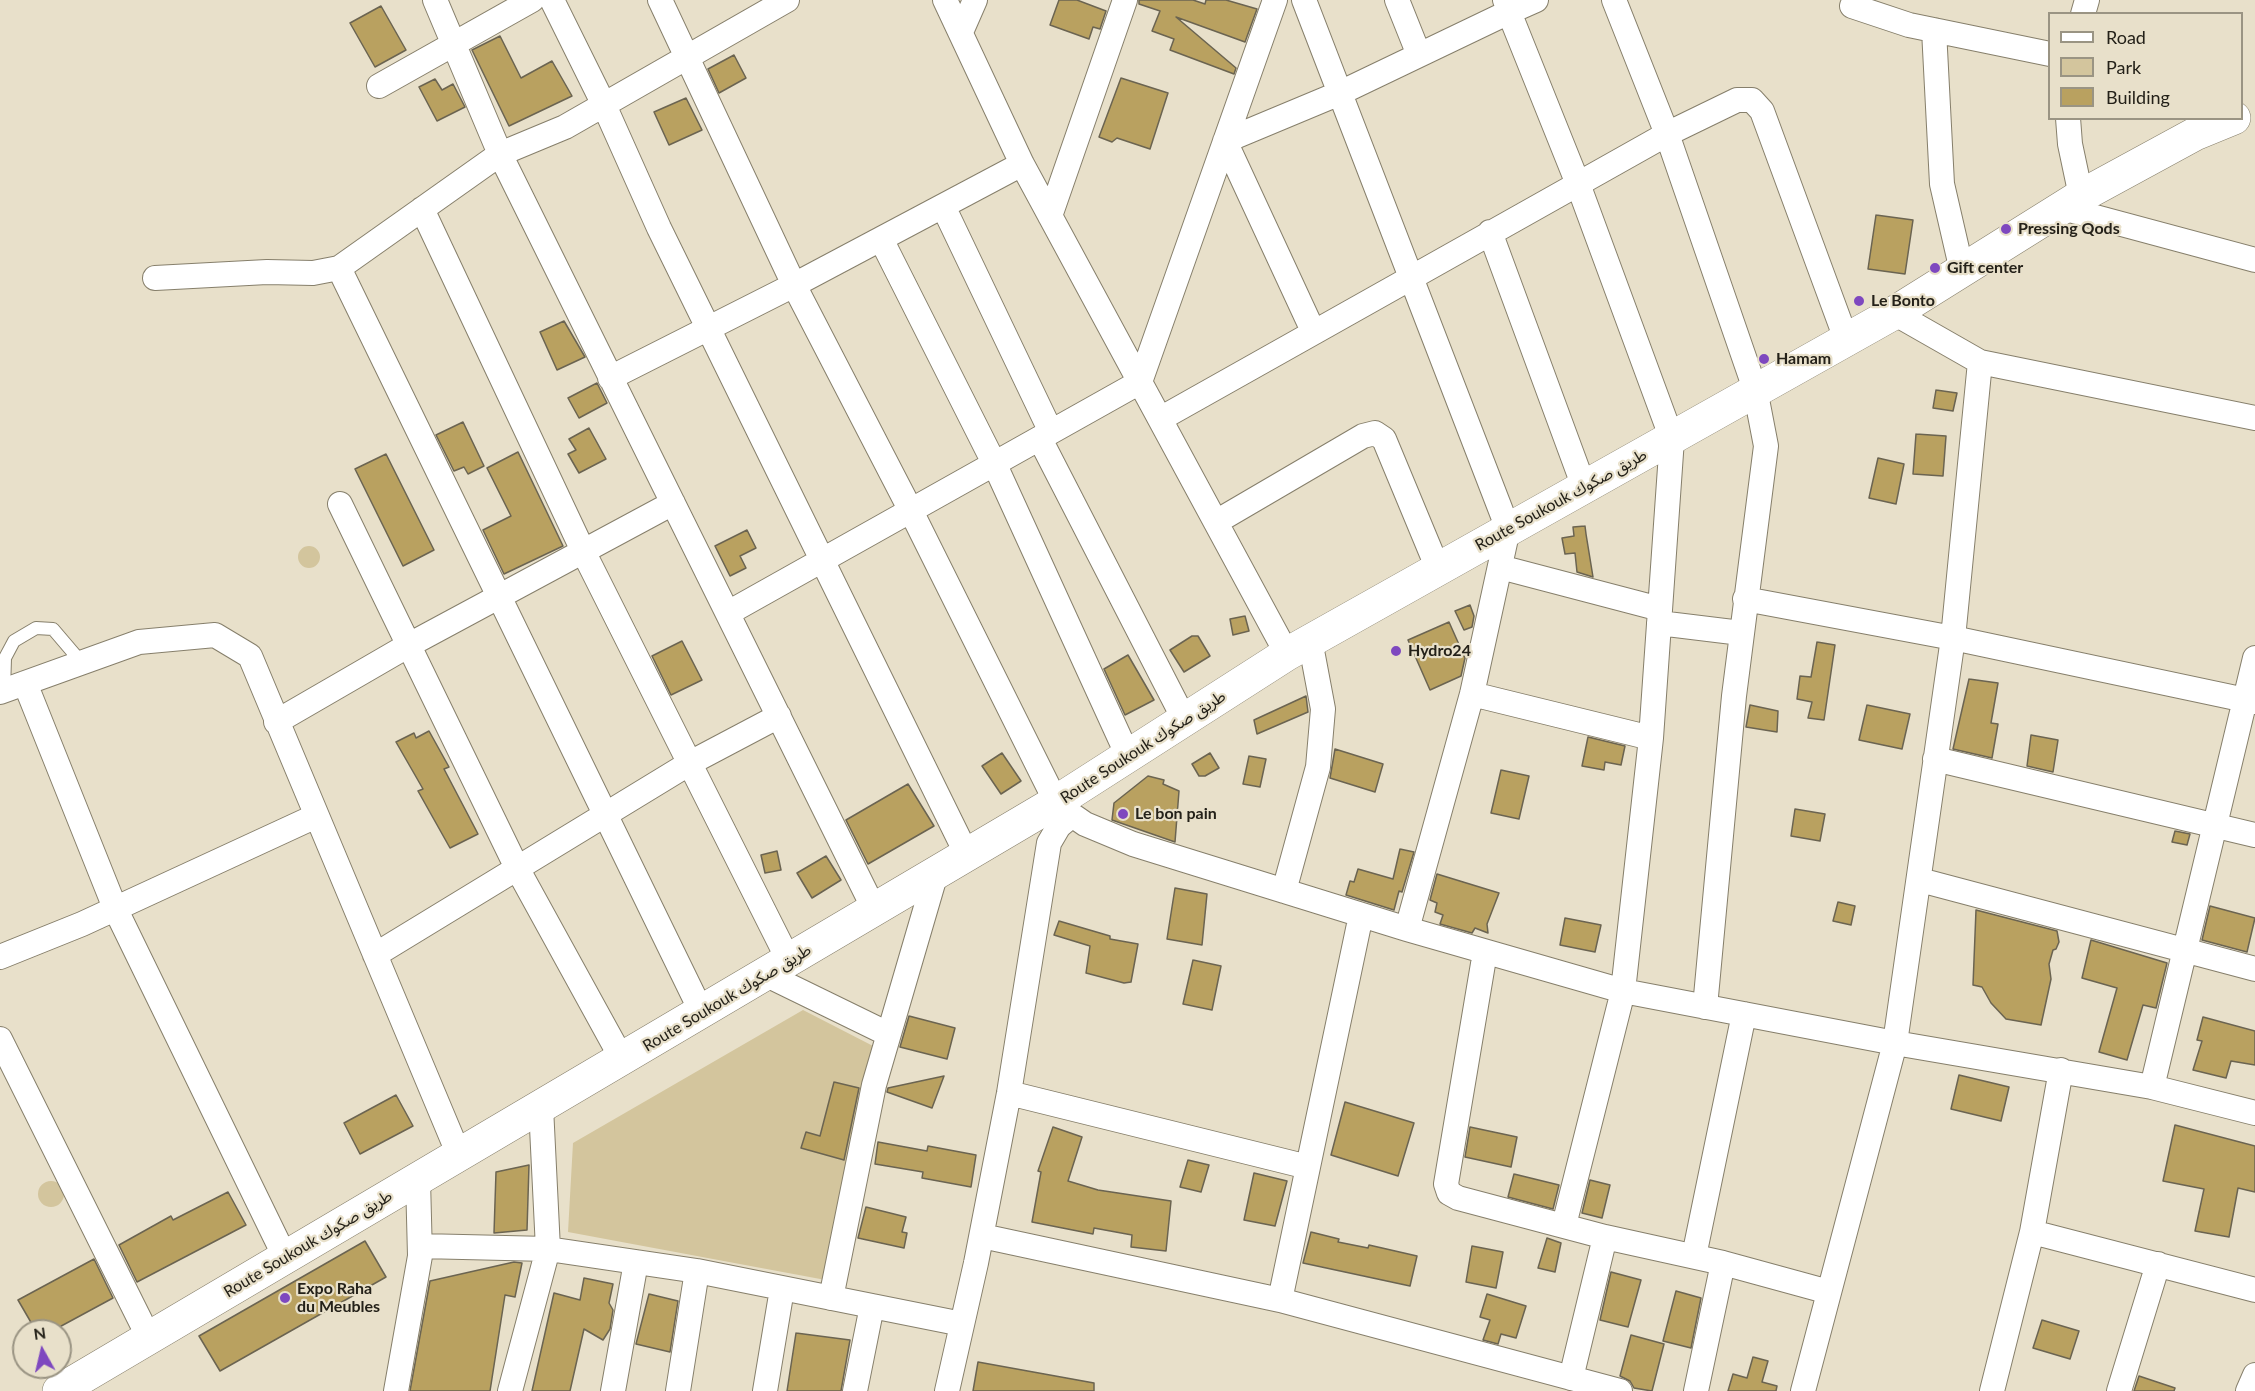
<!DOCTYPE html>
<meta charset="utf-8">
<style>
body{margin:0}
#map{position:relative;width:2255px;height:1391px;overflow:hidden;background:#e8e0ca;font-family:Lato,sans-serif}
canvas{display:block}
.legend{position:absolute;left:2048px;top:12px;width:195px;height:108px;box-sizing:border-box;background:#e8e0ca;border:2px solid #9a9483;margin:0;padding:8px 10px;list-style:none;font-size:18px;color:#242119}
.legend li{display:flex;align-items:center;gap:12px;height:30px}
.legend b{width:30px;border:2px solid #9a9483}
.north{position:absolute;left:12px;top:1319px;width:60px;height:60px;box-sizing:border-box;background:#e8e0ca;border:2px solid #9a9483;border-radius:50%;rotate:352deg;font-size:16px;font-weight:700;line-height:24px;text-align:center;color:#242119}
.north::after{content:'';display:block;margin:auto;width:21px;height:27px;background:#7e48bf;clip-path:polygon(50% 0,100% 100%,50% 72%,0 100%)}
</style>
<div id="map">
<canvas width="2255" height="1391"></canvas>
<ul class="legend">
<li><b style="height:8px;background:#fff"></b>Road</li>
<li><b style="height:16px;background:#d3c59d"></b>Park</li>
<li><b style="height:16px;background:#b9a160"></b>Building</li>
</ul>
<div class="north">N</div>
</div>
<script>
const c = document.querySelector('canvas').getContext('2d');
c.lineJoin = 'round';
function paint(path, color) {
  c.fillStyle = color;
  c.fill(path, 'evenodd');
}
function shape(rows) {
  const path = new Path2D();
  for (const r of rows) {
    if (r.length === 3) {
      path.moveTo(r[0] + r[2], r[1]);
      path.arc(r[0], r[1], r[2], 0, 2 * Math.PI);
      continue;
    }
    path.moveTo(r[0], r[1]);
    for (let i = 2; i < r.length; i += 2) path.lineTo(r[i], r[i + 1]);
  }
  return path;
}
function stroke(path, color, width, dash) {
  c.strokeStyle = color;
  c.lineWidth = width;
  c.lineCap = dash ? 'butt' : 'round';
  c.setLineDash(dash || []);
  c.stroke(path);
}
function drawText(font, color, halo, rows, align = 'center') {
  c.font = font + ' Lato,"Noto Sans Arabic",sans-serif';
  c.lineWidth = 4.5;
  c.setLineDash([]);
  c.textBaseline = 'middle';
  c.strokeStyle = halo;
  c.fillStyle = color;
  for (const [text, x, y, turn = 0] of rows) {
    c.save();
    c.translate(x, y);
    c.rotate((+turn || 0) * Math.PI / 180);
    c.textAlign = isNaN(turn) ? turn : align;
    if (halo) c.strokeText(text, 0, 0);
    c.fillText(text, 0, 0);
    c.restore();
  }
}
const green = shape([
 [309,557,11],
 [803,1010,875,1047,831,1281,568,1232,573,1143],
 [51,1194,13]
]);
const building = shape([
 [1059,0,1077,0,1106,11,1100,29,1093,27,1089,39,1050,25,1059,0],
 [1139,0,1193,0,1205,4,1206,0,1226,0,1257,9,1245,42,1176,17,1236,68,1234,74,1170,50,1174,39,1152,31,1160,11,1139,4,1139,0],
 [381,6,406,50,375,67,350,23,381,6],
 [500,36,521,78,552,61,572,96,509,126,472,50,500,36],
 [734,55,746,78,719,93,708,69,734,55],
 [1121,78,1168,93,1150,149,1117,138,1112,142,1099,137,1121,78],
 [435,79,442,90,453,84,465,107,437,121,419,87,435,79],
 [686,98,702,130,669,145,654,112,686,98],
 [1876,215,1913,220,1905,274,1868,269,1876,215],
 [564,321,585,357,557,370,540,332,564,321],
 [597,383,607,403,579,418,568,398,597,383],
 [1936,390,1957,393,1953,411,1933,408,1936,390],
 [463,422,484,466,468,474,464,467,454,471,436,435,463,422],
 [589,428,606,459,579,473,568,454,576,450,569,439,589,428],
 [1916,434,1946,436,1943,476,1913,474,1916,434],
 [518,452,563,546,504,574,483,530,511,516,487,468,518,452],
 [386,454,434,550,403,566,355,469,386,454],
 [1878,458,1904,464,1896,504,1869,498,1878,458],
 [1585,526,1586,534,1593,577,1577,572,1575,553,1565,554,1562,538,1574,536,1573,527,1585,526],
 [747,530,756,548,740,556,746,568,730,576,715,546,747,530],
 [1470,605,1474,616,1472,627,1464,630,1455,611,1470,605],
 [1245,616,1249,631,1233,635,1230,619,1245,616],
 [1449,622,1465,658,1461,676,1430,690,1408,640,1449,622],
 [1192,636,1198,636,1210,656,1184,672,1170,650,1192,636],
 [682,641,702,680,671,695,652,656,682,641],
 [1817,642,1835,645,1824,720,1808,718,1812,702,1797,699,1800,676,1811,677,1817,642],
 [1128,655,1154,700,1125,715,1104,669,1128,655],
 [1969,679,1998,683,1991,723,1998,724,1992,758,1953,749,1969,679],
 [1306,696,1308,712,1257,734,1254,720,1306,696],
 [1750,705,1778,711,1777,732,1746,727,1750,705],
 [1867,705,1910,714,1902,749,1859,740,1867,705],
 [429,731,449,767,444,769,478,834,450,848,418,791,423,789,396,742,414,733,416,738,429,731],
 [2031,735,2058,740,2053,772,2027,766,2031,735],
 [1588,737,1625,746,1621,765,1605,762,1604,770,1582,766,1588,737],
 [1335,749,1383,764,1375,792,1330,778,1335,749],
 [1002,753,1021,781,1001,794,982,766,1002,753],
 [1210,753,1219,768,1205,776,1199,776,1192,764,1210,753],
 [1249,756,1266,759,1260,787,1243,784,1249,756],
 [1501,770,1529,776,1519,819,1491,813,1501,770],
 [1148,776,1164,780,1163,784,1179,791,1175,842,1112,820,1114,803,1148,776],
 [908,784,934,826,868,864,846,820,908,784],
 [1795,809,1825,814,1820,841,1791,836,1795,809],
 [2175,831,2190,834,2187,845,2172,842,2175,831],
 [1400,849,1414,852,1402,892,1399,891,1394,910,1346,895,1350,881,1354,882,1358,869,1393,879,1400,849],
 [777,851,781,870,765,873,761,855,777,851],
 [826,856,841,880,812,898,797,873,826,856],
 [1437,874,1499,893,1487,924,1488,933,1475,928,1472,933,1440,924,1443,915,1435,912,1437,903,1430,900,1437,874],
 [1175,888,1207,894,1202,945,1167,939,1175,888],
 [1838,902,1855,906,1851,925,1833,921,1838,902],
 [2210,906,2255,918,2247,952,2202,940,2210,906],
 [1976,910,2057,931,2059,942,2056,949,2053,950,2049,964,2051,979,2041,1025,2006,1019,1991,1003,1982,987,1973,985,1976,910],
 [1565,918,1601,925,1595,952,1560,945,1565,918],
 [1059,921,1110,936,1110,939,1138,944,1131,982,1124,983,1086,973,1090,946,1054,935,1059,921],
 [2091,940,2167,963,2156,1008,2143,1005,2127,1060,2099,1052,2117,988,2082,978,2091,940],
 [1193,960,1221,966,1212,1010,1183,1004,1193,960],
 [909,1016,955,1028,947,1059,900,1047,909,1016],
 [2203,1017,2255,1031,2255,1065,2231,1061,2226,1078,2193,1070,2202,1041,2197,1040,2203,1017],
 [1959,1075,2009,1087,2001,1121,1951,1109,1959,1075],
 [944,1076,932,1108,887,1092,888,1088,944,1076],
 [834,1082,859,1088,844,1160,801,1148,806,1132,820,1136,834,1082],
 [396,1095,413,1126,360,1154,344,1123,396,1095],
 [1345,1102,1414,1123,1398,1176,1331,1155,1345,1102],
 [2175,1125,2255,1146,2255,1192,2238,1188,2229,1237,2195,1231,2204,1189,2163,1181,2175,1125],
 [1053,1127,1082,1137,1068,1181,1098,1190,1171,1201,1166,1251,1131,1247,1132,1235,1094,1228,1093,1234,1032,1222,1041,1172,1038,1171,1053,1127],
 [1470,1127,1517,1137,1511,1167,1465,1157,1470,1127],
 [878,1142,927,1151,928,1146,976,1155,971,1187,922,1178,923,1172,875,1164,878,1142],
 [1188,1160,1209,1165,1201,1192,1180,1187,1188,1160],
 [529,1165,527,1230,494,1233,496,1172,529,1165],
 [1254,1173,1287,1181,1275,1226,1244,1220,1254,1173],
 [1514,1174,1559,1185,1553,1209,1508,1197,1514,1174],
 [1590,1180,1610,1185,1602,1218,1582,1213,1590,1180],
 [228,1192,246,1225,137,1282,119,1245,171,1216,173,1220,228,1192],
 [866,1207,906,1217,902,1232,907,1233,904,1248,858,1238,866,1207],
 [1311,1232,1339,1239,1338,1242,1368,1248,1369,1245,1417,1256,1410,1286,1303,1263,1311,1232],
 [1547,1238,1561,1243,1555,1272,1538,1268,1547,1238],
 [365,1241,386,1277,220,1371,199,1336,365,1241],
 [1472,1246,1503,1252,1496,1288,1466,1282,1472,1246],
 [94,1259,113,1298,52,1331,36,1331,18,1300,94,1259],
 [514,1262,522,1263,515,1297,505,1295,490,1391,410,1391,430,1281,514,1262],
 [1611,1272,1641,1280,1628,1327,1600,1320,1611,1272],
 [584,1278,613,1284,609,1303,613,1310,610,1329,603,1340,584,1329,570,1391,532,1391,554,1293,580,1300,584,1278],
 [1676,1291,1701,1298,1691,1348,1663,1341,1676,1291],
 [649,1294,678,1301,670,1352,636,1344,649,1294],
 [1487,1294,1526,1306,1516,1338,1501,1334,1498,1344,1483,1340,1490,1320,1480,1317,1487,1294],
 [2042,1320,2079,1331,2070,1359,2033,1348,2042,1320],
 [796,1333,850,1340,841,1391,787,1391,796,1333],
 [1631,1335,1664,1344,1652,1391,1634,1388,1630,1381,1620,1376,1631,1335],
 [1753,1357,1768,1361,1762,1382,1777,1386,1776,1391,1728,1391,1733,1374,1747,1378,1753,1357],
 [978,1362,1094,1383,1094,1391,973,1391,978,1362],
 [2139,1376,2175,1388,2174,1391,2134,1391,2139,1376]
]);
const lane = shape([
 [4,691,5,658,14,641,36,628,53,629,82,663]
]);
const street = shape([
 [435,0,500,154,874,909],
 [552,0,604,105,659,228,967,855],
 [945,0,1022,164,1287,654],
 [1304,0,1508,529,1472,694,1407,929],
 [1397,0,1419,55],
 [1536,0,1509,12,1578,184,1672,439,1651,738,1623,991,1564,1225],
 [1614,0,1667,134,1755,389,1766,446,1734,696,1705,1007],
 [1852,6,1909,25,2050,54],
 [2083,14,2087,0],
 [1934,30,1942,184,1962,271],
 [961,32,975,0],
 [379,86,532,0],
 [2068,118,2070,144,2081,196],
 [1022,164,794,285,911,511,1056,802,1072,815,1085,824,1133,844,1407,929,1623,991,1895,1043,2152,1087,2255,1113],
 [943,206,1051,432],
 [2062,208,2255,260],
 [422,209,584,553,789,961],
 [1050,216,1125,0],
 [1490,232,1584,487],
 [881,239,995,465,1128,756],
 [339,268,702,1013],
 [155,278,267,272,313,273,339,268,500,154,565,127,787,0],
 [1894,313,1980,362,2255,418],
 [1313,331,1225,141,1340,93,1509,12,1505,0],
 [610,378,794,285,660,0],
 [1160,419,1667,134,1737,100,1752,100,1762,111,1846,339],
 [1040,439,1184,719],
 [340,504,517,868,622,1059],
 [1216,522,1363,436,1375,433,1384,439,1438,569],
 [1500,567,1660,609],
 [1745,599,1953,638,2255,702],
 [728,613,1140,382,1275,0],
 [1659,623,1741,633],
 [25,683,115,908,285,1257],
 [0,692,139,642,215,635,250,656,459,1155],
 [1472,694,1651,738],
 [276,722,409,645,673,503],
 [1935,759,2255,835],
 [1920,880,2255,969],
 [1284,891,1318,767,1323,709,1310,640],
 [1485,952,1446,1184,1449,1193,1458,1198,1605,1237,1723,1263,1829,1292],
 [375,955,690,763,779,716],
 [0,957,82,924,316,816],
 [767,975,888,1034],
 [0,1039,149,1338],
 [2061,1070,2032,1232,2255,1290],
 [2152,1087,2255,658],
 [1009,1093,1308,1167],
 [982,1236,1280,1300,1620,1391],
 [420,1246,548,1249,697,1271,962,1324],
 [1694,1256,1744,1014],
 [831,1298,874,1085,936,873],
 [1280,1300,1361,915],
 [1571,1378,1605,1237],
 [396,1391,420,1256,418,1180],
 [510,1391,548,1249,541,1107],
 [613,1391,636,1262],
 [678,1391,697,1271],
 [765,1391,782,1289],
 [855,1391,872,1306],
 [947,1391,976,1263,1009,1093,1049,843,1059,826,1072,815],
 [1696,1391,1723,1263],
 [1803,1391,1895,1043,1953,638,1980,362],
 [1992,1391,2032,1232],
 [2119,1391,2158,1264],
 [2248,1391,2255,1375]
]);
const secondary = shape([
 [59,1391,1056,802,1287,654,1894,313,2081,196,2195,134,2234,118]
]);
const markers = [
 [2006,229,6,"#7e48bf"],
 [1935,268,6,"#7e48bf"],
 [1859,301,6,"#7e48bf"],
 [1764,359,6,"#7e48bf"],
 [1396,651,6,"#7e48bf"],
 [1123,814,6,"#7e48bf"],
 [285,1298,6,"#7e48bf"]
];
const poiNames = [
 ["Pressing Qods",2018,229],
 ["Gift center",1947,268],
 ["Le Bonto",1871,301],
 ["Hamam",1776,359],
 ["Hydro24",1408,651],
 ["Le bon pain",1135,814],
 ["Expo Raha",297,1289],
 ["du Meubles",297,1307]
];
const streetNames = [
 ["Route Soukouk طريق صكوك",1561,500,-29],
 ["Route Soukouk طريق صكوك",1143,747,-33],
 ["Route Soukouk طريق صكوك",727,998,-31],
 ["Route Soukouk طريق صكوك",308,1244,-31]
];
paint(green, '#d3c59d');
paint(building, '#b9a160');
stroke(building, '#6b6451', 1.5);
stroke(lane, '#867f6b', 14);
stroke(street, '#867f6b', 26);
stroke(secondary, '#867f6b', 34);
stroke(lane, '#fff', 12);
stroke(street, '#fff', 24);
stroke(secondary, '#fff', 33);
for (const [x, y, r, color] of markers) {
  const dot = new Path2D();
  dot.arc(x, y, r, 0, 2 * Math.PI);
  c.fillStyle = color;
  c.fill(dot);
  stroke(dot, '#e8e0ca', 2);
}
drawText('bold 16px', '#242119', '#e8e0ca', poiNames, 'left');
drawText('16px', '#242119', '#e8e0ca', streetNames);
</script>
